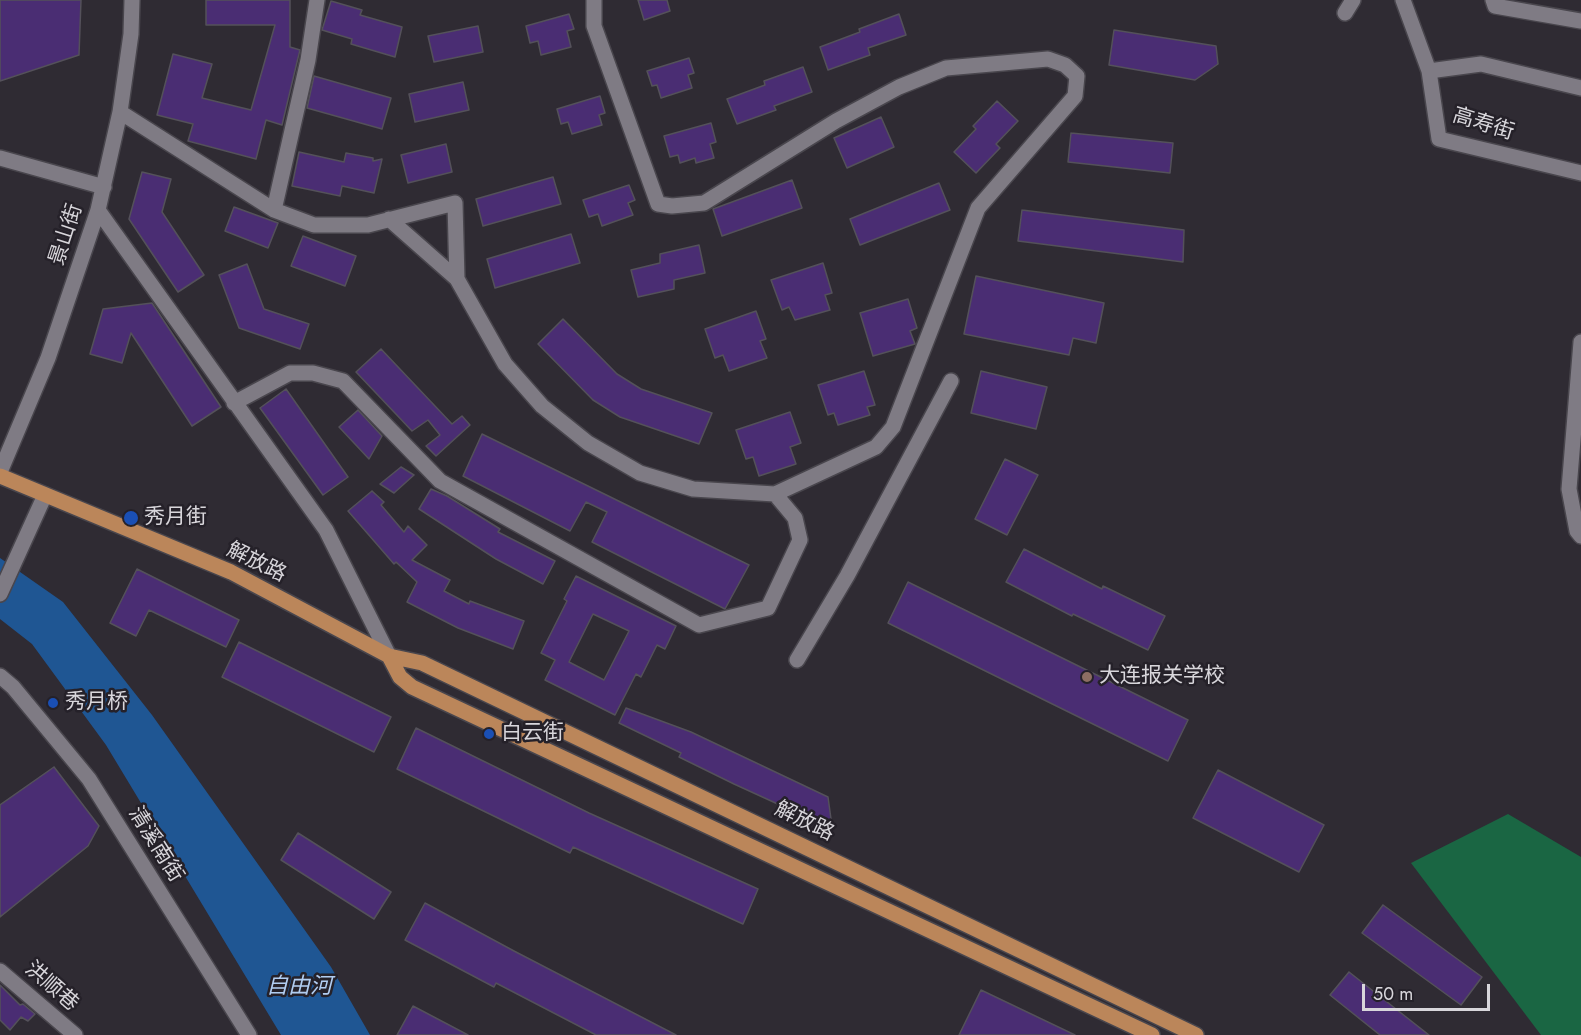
<!DOCTYPE html>
<meta charset="utf-8">
<style>
body{margin:0}
#map{position:relative;width:1581px;height:1035px;overflow:hidden;background:#2f2b33;font-family:Jost,sans-serif}
canvas{display:block}
.scale{position:absolute;left:1362px;top:984px;width:128px;height:27px;box-sizing:border-box;border:3px solid #d8d6db;border-top:0;padding-left:8px;font-size:18px;line-height:21px;white-space:nowrap;color:#d8d6db;-webkit-text-stroke:4px #252129;paint-order:stroke}
</style>
<div id="map">
<canvas width="1581" height="1035"></canvas>
<div class="scale">50 m</div>
</div>
<script>
const c = document.querySelector('canvas').getContext('2d');
c.lineJoin = 'round';
function paint(path, color) {
  c.fillStyle = color;
  c.fill(path, 'evenodd');
}
function shape(rows) {
  const path = new Path2D();
  for (const r of rows) {
    path.moveTo(r[0], r[1]);
    for (let i = 2; i < r.length; i += 2) path.lineTo(r[i], r[i + 1]);
  }
  return path;
}
function stroke(path, color, width, dash) {
  c.strokeStyle = color;
  c.lineWidth = width;
  c.lineCap = dash ? 'butt' : 'round';
  c.setLineDash(dash || []);
  c.stroke(path);
}
function drawText(font, color, halo, rows, align = 'center') {
  c.font = font + ' Jost,"Noto Sans SC",sans-serif';
  c.lineWidth = 5;
  c.setLineDash([]);
  c.textBaseline = 'middle';
  c.strokeStyle = halo;
  c.fillStyle = color;
  for (const [text, x, y, turn = 0] of rows) {
    c.save();
    c.translate(x, y);
    c.rotate((+turn || 0) * Math.PI / 180);
    c.textAlign = isNaN(turn) ? turn : align;
    if (halo) c.strokeText(text, 0, 0);
    c.fillText(text, 0, 0);
    c.restore();
  }
}
const forest = shape([
 [1508,814,1581,857,1581,1035,1541,1035,1411,863]
]);
const water = shape([
 [0,558,63,602,152,715,331,967,370,1035,281,1035,106,745,32,644,0,619]
]);
const building = shape([
 [0,0,81,0,79,55,0,81,0,0],
 [206,0,290,0,290,47,300,50,298,58,282,125,266,120,256,159,188,141,193,124,157,115,173,54,212,64,202,98,251,110,275,25,206,25,206,0],
 [638,0,667,0,670,11,644,20,638,0],
 [331,1,362,10,360,15,402,27,395,57,351,44,352,39,322,30,331,1],
 [569,14,574,29,567,31,571,47,541,55,538,41,530,43,526,26,569,14],
 [899,14,906,35,868,48,870,55,828,70,820,47,860,32,859,29,899,14],
 [478,26,483,52,434,62,428,36,478,26],
 [1114,30,1216,46,1218,64,1195,80,1109,65,1114,30],
 [689,58,694,73,688,75,692,88,661,98,657,85,652,86,647,71,689,58],
 [803,67,812,92,774,106,776,110,737,124,727,99,765,85,764,81,803,67],
 [314,76,391,98,382,129,307,108,314,76],
 [463,82,469,110,415,122,409,94,463,82],
 [600,96,605,113,599,115,602,125,572,134,568,122,561,124,557,109,600,96],
 [997,101,1018,121,996,144,1000,148,976,173,954,152,976,129,973,126,997,101],
 [881,117,894,147,847,168,834,138,881,117],
 [711,123,716,142,710,144,714,158,696,163,695,158,680,163,678,155,670,157,664,136,711,123],
 [1071,133,1173,143,1170,173,1068,162,1071,133],
 [446,144,452,172,408,183,401,155,446,144],
 [299,152,344,162,346,153,373,158,373,161,382,159,374,193,342,186,340,196,292,186,299,152],
 [142,172,171,179,162,212,204,275,178,292,129,219,142,172],
 [553,177,561,204,483,226,476,199,553,177],
 [792,180,802,208,722,236,713,209,792,180],
 [939,183,950,210,860,245,850,219,939,183],
 [629,185,635,200,628,203,633,215,602,226,598,214,589,217,583,200,629,185],
 [234,207,278,223,268,248,225,231,234,207],
 [1022,210,1184,230,1183,262,1018,241,1022,210],
 [571,234,580,263,495,288,487,259,571,234],
 [303,236,356,256,345,286,291,266,303,236],
 [699,245,705,273,674,280,674,289,638,297,631,270,660,263,660,254,699,245],
 [823,263,832,293,825,295,830,310,795,320,789,307,782,310,771,280,823,263],
 [247,264,264,309,309,324,300,349,239,328,219,275,247,264],
 [976,276,1104,303,1096,343,1073,338,1069,355,964,334,976,276],
 [908,299,917,328,910,331,915,344,873,356,860,313,908,299],
 [152,303,221,407,192,426,131,333,122,363,90,354,103,309,152,303],
 [756,311,766,339,760,341,767,358,729,371,723,355,715,358,705,329,756,311],
 [563,319,617,374,641,389,712,413,699,444,620,417,593,400,538,344,563,319],
 [381,349,452,424,462,416,470,425,436,456,426,446,440,435,428,420,412,431,356,372,381,349],
 [864,371,875,405,867,407,870,415,838,425,834,413,828,415,818,385,864,371],
 [981,371,1047,387,1036,429,971,413,981,371],
 [286,389,348,477,323,495,260,408,286,389],
 [358,410,382,436,369,459,339,427,358,410],
 [790,412,801,443,790,447,796,464,759,476,753,457,746,459,736,430,790,412],
 [482,434,749,565,725,609,592,542,607,512,586,502,570,531,463,476,482,434],
 [1005,459,1038,475,1007,535,975,519,1005,459],
 [401,467,414,475,394,493,380,484,401,467],
 [431,489,447,496,500,529,498,532,555,561,543,584,496,559,419,509,431,489],
 [372,491,384,502,381,505,404,532,408,526,427,545,412,560,450,580,444,591,469,604,470,601,524,621,513,649,458,628,407,602,417,582,396,562,394,564,348,511,372,491],
 [1024,549,1102,589,1103,586,1165,616,1148,650,1073,614,1072,616,1006,582,1024,549],
 [137,569,239,620,226,647,149,610,136,636,110,623,137,569],
 [576,576,676,626,665,649,657,645,641,677,636,674,615,715,545,680,555,660,541,653,567,601,564,599,576,576],
 [593,614,629,631,604,680,569,662,593,614],
 [908,582,1188,720,1168,761,888,623,908,582],
 [239,642,391,717,374,752,222,677,239,642],
 [626,708,691,732,828,797,831,819,828,827,734,784,679,757,681,753,619,723,626,708],
 [416,728,589,813,758,889,743,924,573,847,570,853,397,769,416,728],
 [54,767,99,826,88,846,0,917,0,805,54,767],
 [1218,770,1324,825,1299,872,1193,818,1218,770],
 [298,833,391,892,374,919,281,860,298,833],
 [425,903,514,951,676,1035,596,1035,496,983,494,987,405,940,425,903],
 [1383,905,1482,977,1461,1005,1362,933,1383,905],
 [1349,972,1429,1035,1380,1035,1330,995,1349,972],
 [0,985,20,1005,23,1004,35,1014,28,1021,21,1017,10,1030,0,1020,0,985],
 [981,990,1075,1035,959,1035,981,990],
 [413,1006,468,1035,397,1035,413,1006]
]);
const minor = shape([
 [1403,0,1429,71,1439,139,1581,173],
 [1493,0,1495,6,1581,21],
 [1345,13,1353,0],
 [1429,71,1481,64,1581,88],
 [120,112,274,210,314,225,368,225,455,203,457,279,389,219],
 [0,158,104,187],
 [98,210,326,530,389,656],
 [274,210,308,60,317,0],
 [457,279,505,364,542,406,588,443,640,473,693,489,775,494,876,447,893,427,978,208,1075,96,1077,76,1065,65,1048,59,946,68,899,87,836,121,704,203,672,206,658,204,594,26,594,0],
 [1581,342,1569,489,1577,531,1581,536],
 [234,403,290,373,313,373,343,381,440,481,699,625,768,608,800,540,795,518,775,494],
 [0,472,48,358,98,210,120,112,131,34,132,0],
 [0,594,45,495],
 [797,660,847,576,951,381],
 [0,676,13,687,89,779,249,1035],
 [0,971,75,1035]
]);
const major = shape([
 [0,476,231,572,389,656,422,663,1196,1035],
 [389,656,400,677,412,687,1152,1035]
]);
const markers = [
 [131,518,8,"#1a4fb4"],
 [1087,677,6,"#8d6e63"],
 [53,703,6,"#1a4fb4"],
 [489,734,6,"#1a4fb4"]
];
const streetNames = [
 ["高寿街",1483,125,17],
 ["景山街",67,235,-72],
 ["解放路",256,563,26],
 ["解放路",804,822,26],
 ["清溪南街",155,845,58],
 ["洪顺巷",51,987,41]
];
const poiNames = [
 ["秀月街",144,518],
 ["大连报关学校",1099,677],
 ["秀月桥",65,703],
 ["白云街",501,734]
];
const waterNames = [
 ["自由河",299,988]
];
paint(forest, '#1a6643');
paint(water, '#1f5693');
paint(building, '#4a2d73');
stroke(building, '#54515a', 1.5);
stroke(minor, '#49464d', 18);
stroke(major, '#49464d', 18);
stroke(minor, '#7f7b84', 15);
stroke(major, '#bb865a', 15);
for (const [x, y, r, color] of markers) {
  const dot = new Path2D();
  dot.arc(x, y, r, 0, 2 * Math.PI);
  c.fillStyle = color;
  c.fill(dot);
  stroke(dot, '#252129', 2);
}
drawText('21px', '#d8d6db', '#252129', streetNames);
drawText('21px', '#d8d6db', '#252129', poiNames, 'left');
drawText('italic 22px', '#b1cdf1', '#252129', waterNames);
</script>
